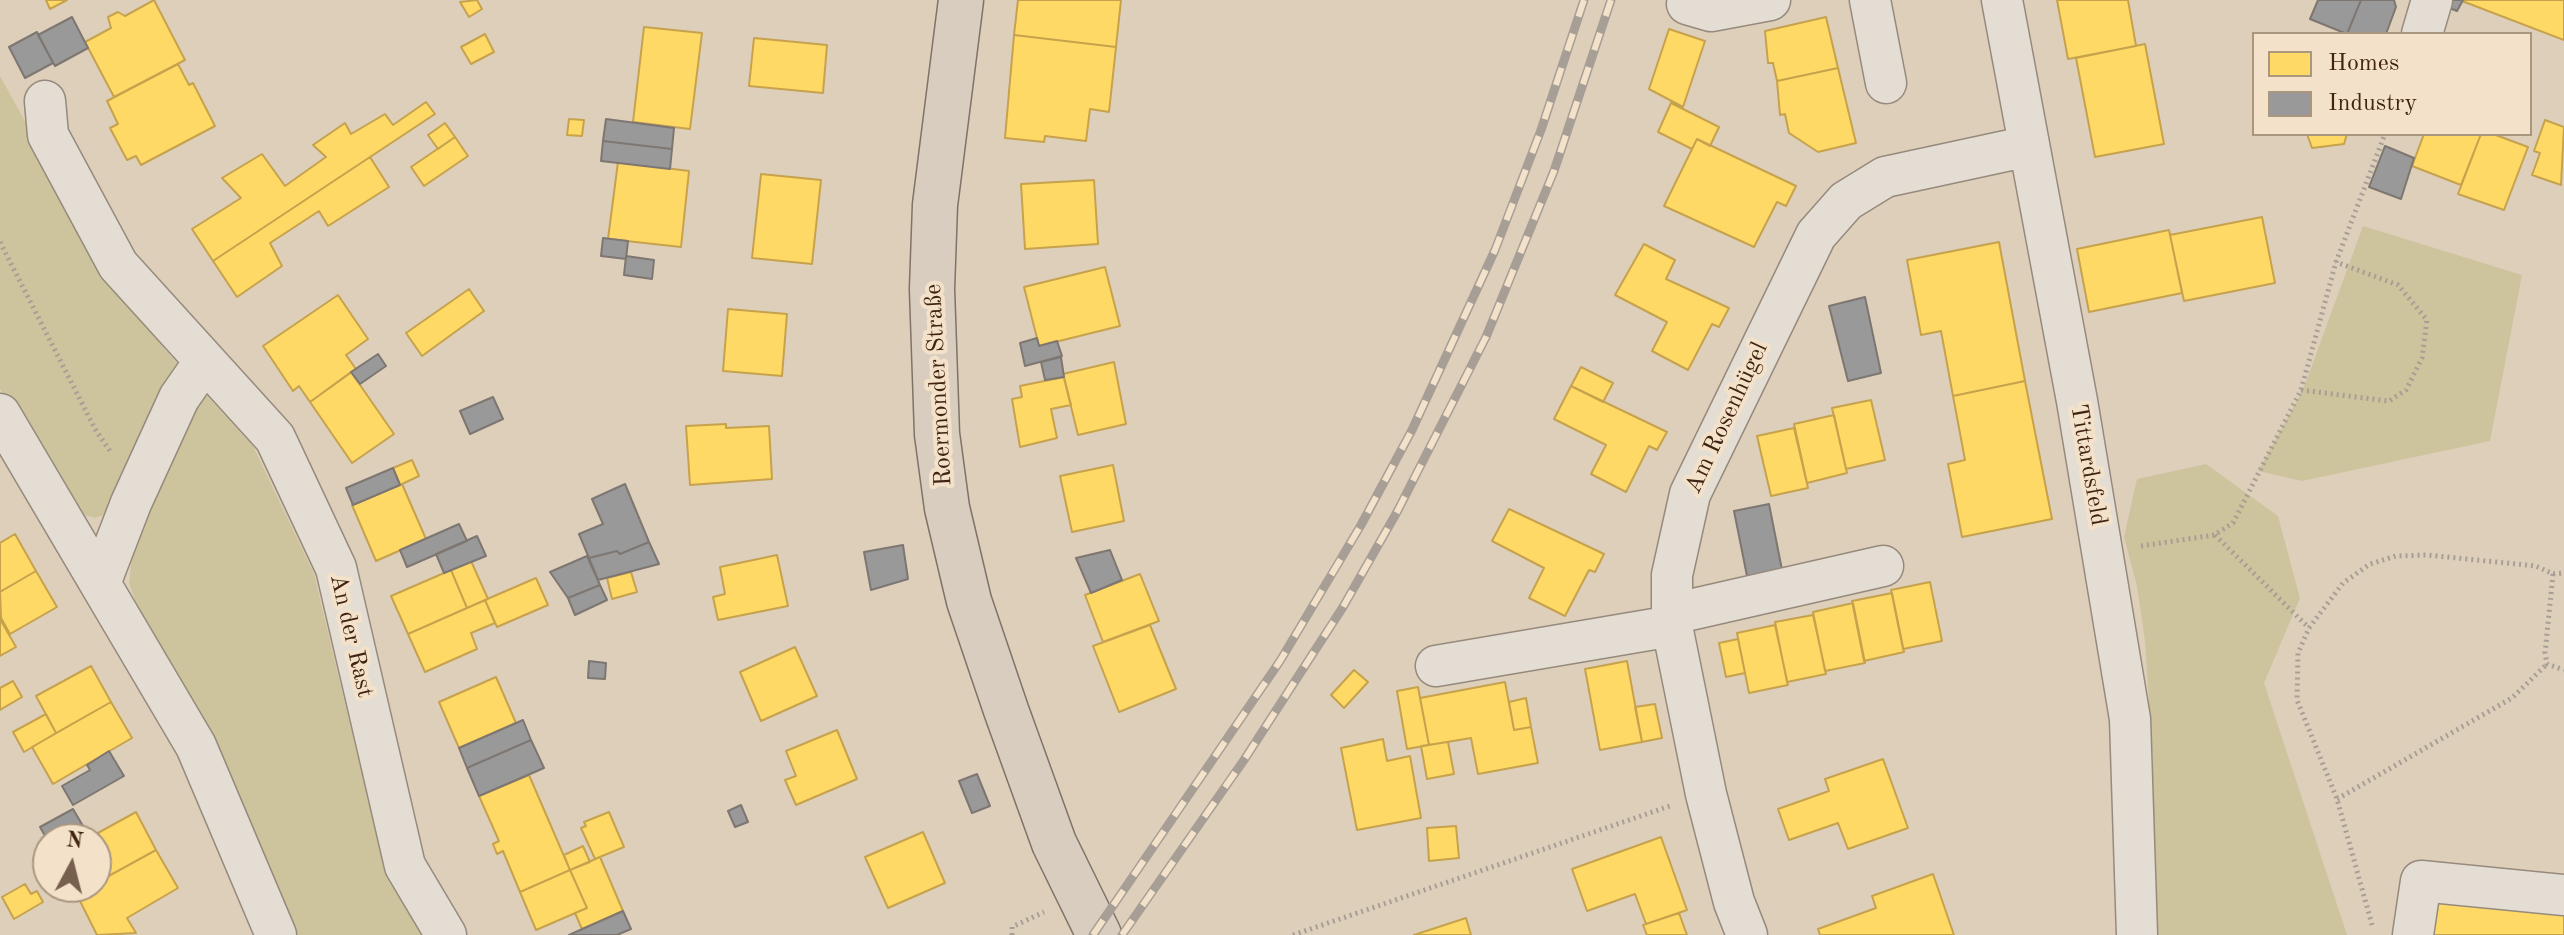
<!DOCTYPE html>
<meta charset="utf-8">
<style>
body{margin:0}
#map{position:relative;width:2564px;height:935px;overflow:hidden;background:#decfbb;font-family:"Old Standard TT",serif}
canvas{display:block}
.legend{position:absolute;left:2252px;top:32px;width:280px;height:104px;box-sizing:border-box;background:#f3e2c9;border:2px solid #ab9680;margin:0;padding:10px 14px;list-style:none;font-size:24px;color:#402313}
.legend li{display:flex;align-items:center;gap:16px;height:40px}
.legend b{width:40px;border:2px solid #ab9680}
.north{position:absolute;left:32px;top:823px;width:80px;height:80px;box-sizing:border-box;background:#f3e2c9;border:2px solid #ab9680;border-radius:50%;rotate:7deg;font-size:22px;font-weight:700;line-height:32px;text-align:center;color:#402313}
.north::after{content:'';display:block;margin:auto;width:28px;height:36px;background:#775f4e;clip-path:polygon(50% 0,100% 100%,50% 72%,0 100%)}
</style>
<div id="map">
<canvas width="2564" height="935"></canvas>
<ul class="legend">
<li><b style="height:22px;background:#ffd966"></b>Homes</li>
<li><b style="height:22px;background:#999"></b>Industry</li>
</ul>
<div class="north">N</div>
</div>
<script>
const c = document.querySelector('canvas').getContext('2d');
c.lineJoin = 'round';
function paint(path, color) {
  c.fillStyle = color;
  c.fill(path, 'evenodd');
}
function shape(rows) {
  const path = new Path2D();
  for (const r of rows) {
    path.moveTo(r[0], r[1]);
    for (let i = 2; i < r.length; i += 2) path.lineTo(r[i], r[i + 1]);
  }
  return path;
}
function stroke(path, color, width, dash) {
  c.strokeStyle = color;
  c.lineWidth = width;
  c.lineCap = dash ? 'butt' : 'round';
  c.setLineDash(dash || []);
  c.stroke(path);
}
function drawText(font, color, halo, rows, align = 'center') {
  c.font = font + ' "Old Standard TT",serif';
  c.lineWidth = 8;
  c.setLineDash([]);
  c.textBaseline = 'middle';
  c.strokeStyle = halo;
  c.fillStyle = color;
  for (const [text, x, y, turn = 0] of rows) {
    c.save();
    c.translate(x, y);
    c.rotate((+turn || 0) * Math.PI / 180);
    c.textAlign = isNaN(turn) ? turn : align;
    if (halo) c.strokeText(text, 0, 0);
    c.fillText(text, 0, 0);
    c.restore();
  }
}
const green = shape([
 [0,76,108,272,166,351,253,446,314,574,387,879,425,935,294,935,142,619,129,583,132,557,104,515,95,518,85,515,66,499,0,389],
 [2363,226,2522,275,2490,441,2302,481,2258,471,2303,390],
 [2206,464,2278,516,2300,598,2264,683,2347,935,2150,935,2153,762,2145,641,2137,586,2124,537,2137,479]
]);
const homes = shape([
 [46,0,67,0,50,9,46,0],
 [154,0,185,60,114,97,85,42,111,28,108,17,118,12,125,16,154,0],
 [477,0,482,9,469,17,460,2,477,0],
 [1018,0,1121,0,1116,47,1014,35,1018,0],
 [2057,0,2128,0,2136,46,2068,59,2057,0],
 [2564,0,2564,40,2462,1,2463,0,2564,0],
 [1826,17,1838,68,1777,81,1773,63,1768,63,1765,31,1826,17],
 [644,27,702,33,690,129,633,122,644,27],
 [1669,29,1705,41,1683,107,1649,89,1669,29],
 [485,34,494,52,471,64,461,47,485,34],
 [1014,35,1116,47,1109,112,1090,109,1086,141,1045,136,1044,142,1005,138,1014,35],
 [754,38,827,45,823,93,749,86,754,38],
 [2145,44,2164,144,2095,157,2076,58,2145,44],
 [178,64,189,85,193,83,215,126,141,165,136,156,127,160,110,128,118,124,107,101,178,64],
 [1838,68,1856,143,1818,152,1789,133,1785,114,1780,115,1777,81,1838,68],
 [426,102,435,114,213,261,192,229,241,198,222,178,262,154,285,186,326,157,313,145,345,123,351,134,385,114,393,125,426,102],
 [1671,103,1719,127,1710,146,1697,139,1692,149,1658,132,1671,103],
 [569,119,584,120,582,136,567,135,569,119],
 [2545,120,2564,127,2561,185,2532,175,2540,153,2534,151,2545,120],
 [445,123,455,137,438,149,428,135,445,123],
 [2307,134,2347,134,2344,144,2312,148,2307,134],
 [2424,134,2481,134,2461,185,2412,166,2424,134],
 [2481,134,2493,134,2528,147,2504,210,2458,194,2481,134],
 [455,137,468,156,424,186,411,167,455,137],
 [1697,139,1796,186,1786,206,1777,202,1754,247,1664,206,1697,139],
 [370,157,389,187,328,226,319,211,270,243,282,266,237,297,213,261,370,157],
 [618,162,689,171,681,247,608,239,618,162],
 [761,174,821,180,812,264,752,258,761,174],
 [1094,180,1098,244,1025,249,1021,184,1094,180],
 [2262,217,2275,283,2184,301,2170,235,2262,217],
 [2169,230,2182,293,2089,312,2077,249,2169,230],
 [1999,242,2025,381,1953,396,1941,331,1921,335,1907,260,1999,242],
 [1644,244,1675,260,1666,279,1729,308,1719,327,1712,324,1688,370,1652,351,1667,322,1615,295,1644,244],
 [1105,267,1120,326,1039,346,1024,287,1105,267],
 [469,289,484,311,422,356,406,333,469,289],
 [338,295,368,339,346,355,356,369,310,402,299,386,293,391,263,346,338,295],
 [728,309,787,314,782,376,723,371,728,309],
 [1114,362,1126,424,1078,435,1063,374,1114,362],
 [1581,367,1613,383,1603,402,1571,386,1581,367],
 [351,372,394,434,352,463,310,402,351,372],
 [1064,377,1071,405,1051,409,1057,438,1020,447,1012,399,1022,397,1020,386,1064,377],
 [2025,381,2052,519,1962,537,1948,464,1965,460,1953,396,2025,381],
 [1571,386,1667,432,1657,450,1649,446,1626,492,1591,474,1606,445,1554,419,1571,386],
 [1871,400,1885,460,1846,469,1832,408,1871,400],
 [1834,415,1847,473,1807,483,1794,424,1834,415],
 [726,424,726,428,769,426,772,479,690,485,686,426,726,424],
 [1794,428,1808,488,1771,496,1757,436,1794,428],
 [412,460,419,476,400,485,393,468,412,460],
 [1113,465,1124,521,1072,532,1060,476,1113,465],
 [402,484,426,539,376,561,352,505,402,484],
 [1509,509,1604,554,1595,572,1589,570,1565,616,1529,598,1544,568,1492,541,1509,509],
 [15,534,36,571,0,592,0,543,15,534],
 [777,555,788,606,718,620,713,597,725,594,720,567,777,555],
 [471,561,488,599,467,608,451,570,471,561],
 [451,570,467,608,408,634,391,596,451,570],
 [36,571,57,607,10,634,1,618,0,592,36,571],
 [631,572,637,592,612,599,607,578,631,572],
 [1140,574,1159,621,1103,642,1085,595,1140,574],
 [536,578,548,605,497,627,485,600,536,578],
 [1930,582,1942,641,1903,649,1891,590,1930,582],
 [1892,593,1904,652,1864,661,1852,601,1892,593],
 [485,600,495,623,471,633,477,649,425,672,408,634,485,600],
 [1853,603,1865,663,1825,671,1813,612,1853,603],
 [1813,615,1826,674,1787,682,1775,622,1813,615],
 [0,619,16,647,0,656,0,619],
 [1150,625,1176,689,1119,712,1093,646,1150,625],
 [1775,625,1788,685,1749,693,1737,633,1775,625],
 [1738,639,1745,673,1726,677,1719,643,1738,639],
 [795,647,817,696,761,721,740,672,795,647],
 [1627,661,1642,742,1600,750,1585,669,1627,661],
 [91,666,111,702,56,733,36,696,91,666],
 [1354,670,1368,682,1344,708,1331,695,1354,670],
 [496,677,516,723,459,748,439,702,496,677],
 [13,681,22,697,0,710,0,688,13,681],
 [1505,682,1514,730,1531,727,1538,763,1478,774,1471,738,1429,745,1420,698,1505,682],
 [1418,687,1429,745,1407,749,1397,691,1418,687],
 [1526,698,1531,727,1514,730,1509,702,1526,698],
 [111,702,132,738,53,784,32,747,111,702],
 [1655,704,1662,738,1642,742,1635,707,1655,704],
 [46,714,56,733,24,752,13,732,46,714],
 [837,730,857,779,796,805,785,780,796,776,786,751,837,730],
 [1383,739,1387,761,1410,756,1421,818,1357,830,1341,748,1383,739],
 [1448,742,1454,774,1427,779,1421,746,1448,742],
 [1883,759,1908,828,1848,849,1838,823,1789,840,1778,809,1829,791,1825,779,1883,759],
 [529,775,570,870,520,892,503,851,497,854,493,844,499,841,479,796,529,775],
 [136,812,156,850,96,883,96,839,87,839,136,812],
 [609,812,624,847,595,859,581,828,586,826,584,822,609,812],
 [1456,826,1459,858,1429,861,1427,828,1456,826],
 [923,832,945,883,888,908,865,857,923,832],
 [1661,837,1687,910,1646,924,1635,894,1587,911,1572,869,1661,837],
 [583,846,590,862,570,870,564,855,583,846],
 [156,850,178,888,127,918,136,933,97,935,77,895,96,887,96,883,156,850],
 [600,857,623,911,582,929,575,913,587,908,570,870,600,857],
 [570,870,587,908,536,930,520,892,570,870],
 [1933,874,1954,935,1820,935,1818,929,1876,908,1872,896,1933,874],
 [25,884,31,894,37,891,43,902,14,919,2,897,25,884],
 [2428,897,2564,912,2564,935,2424,935,2428,897],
 [1679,913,1687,935,1647,935,1643,925,1679,913],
 [1466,918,1471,935,1414,935,1466,918]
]);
const industry = shape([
 [2318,0,2361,0,2347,34,2310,19,2318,0],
 [2361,0,2394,0,2396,7,2386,34,2347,34,2361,0],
 [2444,0,2463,0,2457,11,2442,5,2444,0],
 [72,17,88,48,55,66,38,35,72,17],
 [37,32,53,63,25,78,9,47,37,32],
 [606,119,674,128,672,149,603,141,606,119],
 [603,141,672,149,670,169,601,161,603,141],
 [2385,146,2414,158,2401,199,2369,187,2385,146],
 [603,238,628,241,626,259,601,256,603,238],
 [626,256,654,260,652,279,624,275,626,256],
 [1865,297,1881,373,1848,381,1829,306,1865,297],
 [1037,338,1039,346,1057,341,1062,356,1025,366,1020,343,1037,338],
 [378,354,386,366,360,384,351,372,378,354],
 [1061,357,1064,377,1045,380,1041,362,1061,357],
 [493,397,503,419,470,434,460,411,493,397],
 [393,468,400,485,353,505,346,488,393,468],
 [625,484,649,542,620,554,617,551,589,558,579,534,603,524,592,499,625,484],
 [1769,504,1784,580,1749,586,1734,511,1769,504],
 [459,524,467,541,407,567,400,550,459,524],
 [477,536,486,556,444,573,436,554,477,536],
 [649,542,659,564,598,580,589,558,617,551,620,554,649,542],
 [903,545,908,579,871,590,864,552,903,545],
 [1110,550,1122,580,1091,593,1076,558,1110,550],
 [587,556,600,585,568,598,550,572,587,556],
 [600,585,607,600,575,615,568,598,600,585],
 [589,661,606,663,605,679,588,678,589,661],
 [523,720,531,740,467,768,459,748,523,720],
 [531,740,544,768,479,796,467,768,531,740],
 [109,751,124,776,73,805,62,786,90,770,87,765,109,751],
 [977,774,990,806,972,813,959,781,977,774],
 [741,805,748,822,735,827,728,811,741,805],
 [73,809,83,826,48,841,40,827,73,809],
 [623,911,631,929,617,935,569,935,623,911]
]);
const path = shape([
 [0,242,95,429,110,451],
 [2301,390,2389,401,2406,390,2422,358,2427,320,2398,285,2336,262],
 [2215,535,2309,628],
 [2141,546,2214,535,2233,523,2301,390,2336,262,2385,134],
 [2553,574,2545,653,2547,664,2564,670],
 [2337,799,2512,698,2547,664],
 [2372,925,2337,799,2297,700,2298,653,2309,628,2343,583,2370,564,2396,556,2427,555,2536,566,2553,574,2564,573],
 [1012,935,1012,927,1044,912],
 [1293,935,1670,806]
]);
const minor = shape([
 [1870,0,1886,83],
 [2002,0,2077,401,2130,719,2137,935],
 [1687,4,1711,11,1770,0],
 [2422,34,2432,0],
 [45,101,48,135,118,265,275,438,336,568,405,866,446,935],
 [0,414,196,746,276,935],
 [101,581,131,503,179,398,204,362],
 [1672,614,1883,566],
 [1436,666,1672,626],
 [1747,935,1734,902,1706,794,1672,626,1672,575,1690,494,1816,235,1846,201,1885,177,2029,146],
 [2413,935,2421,881,2564,895]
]);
const major = shape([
 [961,0,935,205,932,289,937,434,947,508,969,601,1006,710,1054,843,1099,935]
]);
const rail = shape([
 [1093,935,1280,661,1361,525,1412,430,1495,250,1541,130,1584,0],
 [1122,935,1244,760,1343,607,1397,512,1486,337,1554,171,1611,0]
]);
const streetNames = [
 ["Roermonder Straße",939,385,-93],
 ["Am Rosenhügel",1727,418,-65],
 ["Tittardsfeld",2088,465,80],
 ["An der Rast",351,636,77]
];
paint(green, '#cdc39d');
paint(homes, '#ffd966');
stroke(homes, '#c6a24d', 2);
paint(industry, '#999');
stroke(industry, '#7e7671', 2);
stroke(minor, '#968a7c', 43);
stroke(major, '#7f7367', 47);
stroke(path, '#a79f95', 5, [2, 4]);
stroke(minor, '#e4ddd3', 40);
stroke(major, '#d8cdbe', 44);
stroke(rail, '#a79f95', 9);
stroke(rail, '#f3e2c9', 6, [18]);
drawText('24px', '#402313', '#f3e2c9', streetNames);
</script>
